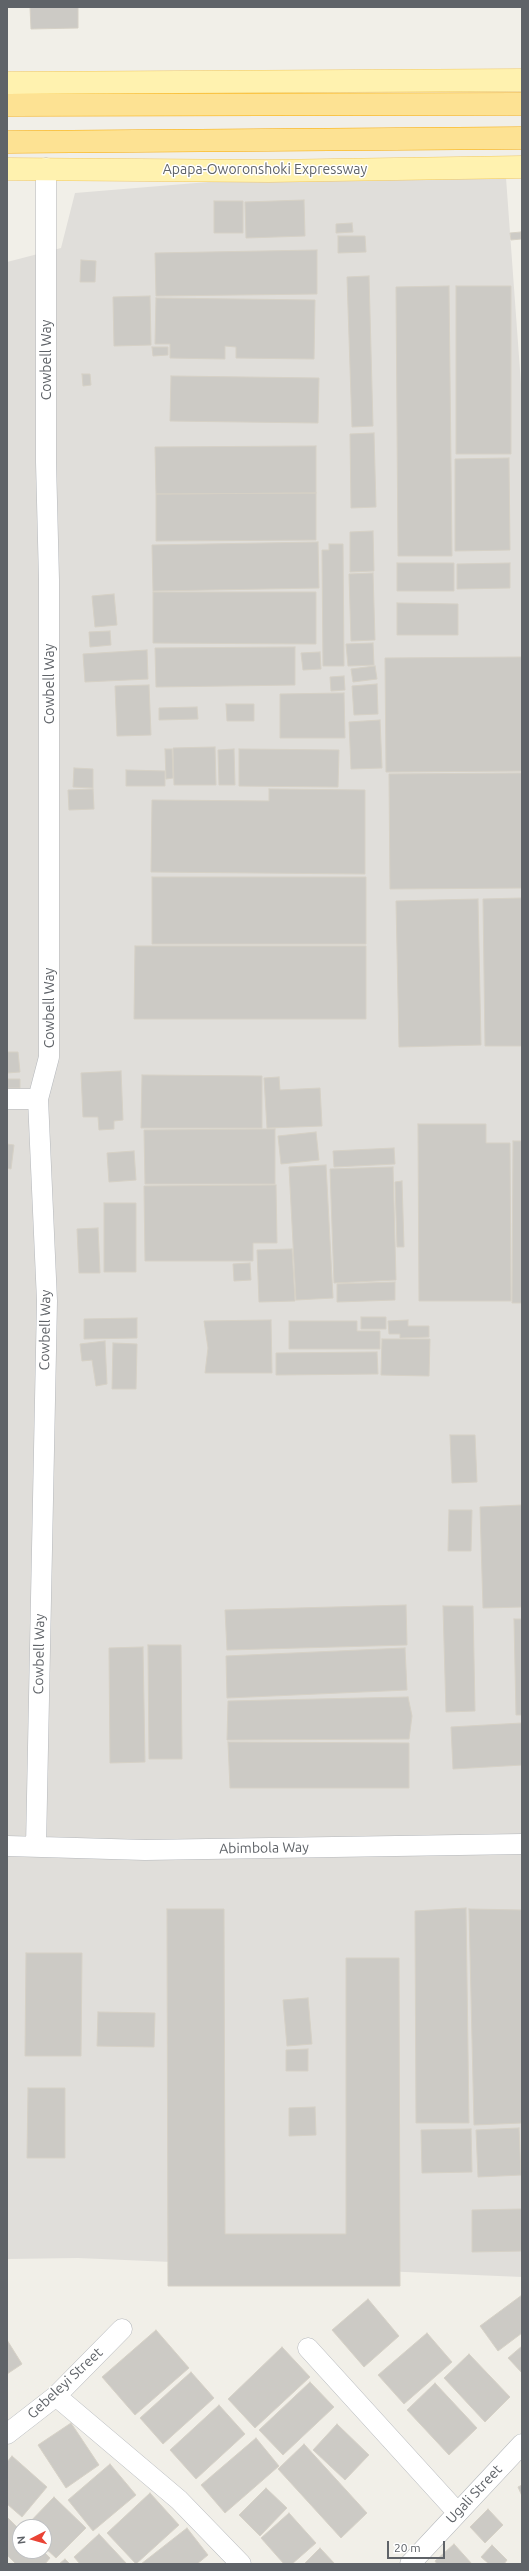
<!DOCTYPE html>
<style>
body{margin:0}
#map{position:relative;width:529px;height:2571px;overflow:hidden;background:#f1efe8;font-family:Ubuntu,sans-serif}
canvas{display:block}
.frame{position:absolute;inset:0;border:8px solid #5f6368;pointer-events:none}
.north{position:absolute;left:12px;top:2519px;width:40px;height:40px;box-sizing:border-box;background:#fff;border:1px solid #bfc1c3;border-radius:50%;rotate:264deg;font-size:11px;font-weight:700;line-height:16px;text-align:center;color:#5f6368}
.north::after{content:'';display:block;margin:auto;width:14px;height:18px;background:#ea4335;clip-path:polygon(50% 0,100% 100%,50% 72%,0 100%)}
.scale{position:absolute;left:387px;top:2541px;width:58px;height:18px;box-sizing:border-box;border:2px solid #5f6368;border-top:0;padding-left:5px;font-size:12px;line-height:14px;white-space:nowrap;color:#5f6368;-webkit-text-stroke:3px #fff;paint-order:stroke}
</style>
<div id="map">
<canvas width="529" height="2571"></canvas>
<div class="frame"></div>
<div class="north">N</div>
<div class="scale">20 m</div>
</div>
<script>
const c = document.querySelector('canvas').getContext('2d');
c.lineJoin = 'round';
function paint(path, color) {
  c.fillStyle = color;
  c.fill(path, 'evenodd');
}
function shape(rows) {
  const path = new Path2D();
  for (const r of rows) {
    path.moveTo(r[0], r[1]);
    for (let i = 2; i < r.length; i += 2) path.lineTo(r[i], r[i + 1]);
  }
  return path;
}
function stroke(path, color, width, dash) {
  c.strokeStyle = color;
  c.lineWidth = width;
  c.lineCap = dash ? 'butt' : 'round';
  c.setLineDash(dash || []);
  c.stroke(path);
}
function drawText(font, color, halo, rows, align = 'center') {
  c.font = font + ' Ubuntu,sans-serif';
  c.lineWidth = 3;
  c.setLineDash([]);
  c.textBaseline = 'middle';
  c.strokeStyle = halo;
  c.fillStyle = color;
  for (const [text, x, y, turn = 0] of rows) {
    c.save();
    c.translate(x, y);
    c.rotate((+turn || 0) * Math.PI / 180);
    c.textAlign = isNaN(turn) ? turn : align;
    if (halo) c.strokeText(text, 0, 0);
    c.fillText(text, 0, 0);
    c.restore();
  }
}
const industrial = shape([
 [505,164,522,398,522,2277,78,2258,7,2259,7,262,61,248,75,193,378,168]
]);
const building = shape([
 [30,7,78,7,78,28,31,29,30,7],
 [304,200,305,236,246,238,245,202,304,200],
 [214,201,243,201,243,233,214,233,214,201],
 [352,223,353,232,336,233,336,224,352,223],
 [521,232,521,239,511,240,510,233,521,232],
 [338,236,365,236,366,252,338,253,338,236],
 [317,250,317,294,156,296,155,253,317,250],
 [81,260,96,261,95,282,80,282,81,260],
 [369,276,373,426,352,427,347,277,369,276],
 [449,286,452,556,398,556,396,287,449,286],
 [456,286,511,286,511,454,456,454,456,286],
 [150,296,151,345,114,346,113,297,150,296],
 [156,298,315,300,314,359,236,358,236,347,225,346,225,359,170,358,170,344,155,344,156,298],
 [152,347,168,347,168,355,153,356,152,347],
 [82,374,90,374,91,385,83,386,82,374],
 [171,376,319,378,318,423,170,421,171,376],
 [374,433,376,507,351,508,350,434,374,433],
 [316,446,316,493,156,494,155,447,316,446],
 [509,458,510,550,455,551,455,459,509,458],
 [316,493,316,540,156,541,156,494,316,493],
 [373,531,374,571,350,572,350,532,373,531],
 [318,542,319,588,153,591,152,545,318,542],
 [329,544,343,544,344,666,323,666,322,550,329,550,329,544],
 [397,563,454,563,454,591,397,591,397,563],
 [510,563,510,588,457,589,457,564,510,563],
 [373,573,375,640,351,641,349,574,373,573],
 [153,592,316,592,316,644,153,643,153,592],
 [114,594,117,625,95,627,92,596,114,594],
 [397,603,458,604,458,635,397,635,397,603],
 [110,631,111,645,90,647,89,632,110,631],
 [373,643,374,665,348,666,346,644,373,643],
 [295,647,295,685,156,687,155,648,295,647],
 [147,650,148,679,85,682,83,654,147,650],
 [320,652,321,669,303,670,301,653,320,652],
 [522,657,522,771,386,772,385,658,522,657],
 [375,666,377,679,353,682,351,669,375,666],
 [344,676,345,690,331,691,330,677,344,676],
 [377,684,378,714,354,715,352,686,377,684],
 [149,685,151,735,117,736,115,686,149,685],
 [344,693,345,738,280,738,280,694,344,693],
 [226,704,254,704,254,721,227,721,226,704],
 [197,707,198,719,159,720,159,708,197,707],
 [380,720,382,768,351,769,349,722,380,720],
 [215,747,216,785,174,785,173,748,215,747],
 [165,749,172,749,173,778,166,779,165,749],
 [234,749,235,785,219,785,218,750,234,749],
 [239,749,339,750,338,787,239,786,239,749],
 [74,768,93,769,93,788,73,787,74,768],
 [126,770,165,771,165,786,126,786,126,770],
 [522,773,522,888,390,889,389,774,522,773],
 [93,789,94,809,69,810,68,790,93,789],
 [269,789,365,790,365,874,151,872,152,800,269,801,269,789],
 [152,877,366,877,366,944,152,944,152,877],
 [522,898,522,1046,485,1046,483,899,522,898],
 [478,899,481,1045,399,1047,396,901,478,899],
 [135,946,366,946,366,1019,134,1019,135,946],
 [7,1052,18,1052,20,1072,7,1073,7,1052],
 [121,1071,123,1120,114,1121,114,1129,99,1130,98,1117,83,1117,81,1073,121,1071],
 [142,1075,262,1076,262,1128,141,1128,142,1075],
 [279,1077,280,1090,320,1088,322,1126,267,1128,264,1078,279,1077],
 [7,1079,20,1079,20,1088,7,1088,7,1079],
 [418,1124,486,1124,486,1143,510,1143,511,1301,419,1301,418,1124],
 [275,1129,275,1184,145,1184,144,1130,275,1129],
 [316,1132,319,1160,281,1164,278,1136,316,1132],
 [513,1141,522,1141,522,1303,512,1303,513,1141],
 [7,1144,14,1145,11,1169,7,1168,7,1144],
 [394,1148,395,1164,334,1167,333,1151,394,1148],
 [134,1151,136,1180,109,1182,107,1153,134,1151],
 [326,1165,333,1298,296,1300,289,1167,326,1165],
 [393,1167,396,1280,334,1283,330,1169,393,1167],
 [402,1181,404,1247,397,1247,395,1182,402,1181],
 [276,1185,277,1243,253,1243,253,1261,145,1261,144,1186,276,1185],
 [104,1203,136,1203,136,1272,104,1272,104,1203],
 [98,1228,100,1273,79,1273,77,1229,98,1228],
 [292,1249,295,1301,259,1302,257,1250,292,1249],
 [250,1263,251,1280,234,1281,233,1264,250,1263],
 [395,1282,395,1300,337,1302,337,1284,395,1282],
 [361,1317,386,1317,386,1329,361,1329,361,1317],
 [137,1318,137,1338,84,1339,84,1319,137,1318],
 [271,1320,272,1373,205,1373,208,1348,204,1321,271,1320],
 [408,1320,408,1326,429,1326,429,1337,400,1338,400,1334,389,1334,388,1321,408,1320],
 [289,1321,357,1321,357,1331,380,1331,380,1349,289,1349,289,1321],
 [382,1339,430,1339,429,1376,381,1375,382,1339],
 [105,1341,107,1384,96,1386,92,1360,82,1361,80,1344,105,1341],
 [113,1343,137,1344,136,1389,112,1389,113,1343],
 [377,1352,378,1374,276,1375,276,1353,377,1352],
 [450,1435,475,1435,477,1482,452,1483,450,1435],
 [522,1505,522,1607,483,1608,480,1507,522,1505],
 [449,1510,472,1510,471,1551,448,1551,449,1510],
 [406,1605,407,1645,227,1650,225,1610,406,1605],
 [443,1606,473,1606,475,1711,446,1712,443,1606],
 [514,1619,522,1619,522,1715,516,1715,514,1619],
 [148,1645,181,1645,182,1759,149,1759,148,1645],
 [143,1647,145,1762,110,1763,109,1648,143,1647],
 [405,1648,407,1690,227,1698,226,1656,405,1648],
 [408,1697,412,1716,409,1739,227,1740,228,1701,408,1697],
 [522,1723,522,1765,453,1769,451,1727,522,1723],
 [228,1742,409,1743,409,1788,230,1788,228,1742],
 [466,1908,469,2123,416,2123,415,1911,466,1908],
 [167,1909,224,1909,225,2234,346,2234,346,1958,399,1958,400,2286,168,2286,167,1909],
 [469,1909,522,1910,522,2123,474,2125,469,1909],
 [26,1953,82,1953,81,2056,25,2056,26,1953],
 [308,1998,312,2044,287,2046,283,2000,308,1998],
 [98,2012,155,2013,154,2047,97,2046,98,2012],
 [308,2049,308,2071,286,2071,286,2050,308,2049],
 [28,2088,65,2088,65,2158,27,2158,28,2088],
 [315,2107,316,2135,289,2136,289,2108,315,2107],
 [519,2128,521,2175,478,2177,476,2130,519,2128],
 [471,2129,472,2172,422,2173,421,2130,471,2129],
 [522,2209,522,2251,472,2252,472,2210,522,2209],
 [522,2295,522,2333,498,2351,480,2326,522,2295],
 [368,2299,399,2336,364,2367,332,2330,368,2299],
 [156,2330,189,2368,135,2415,102,2377,156,2330],
 [427,2333,452,2362,404,2404,378,2375,427,2333],
 [7,2340,22,2364,7,2374,7,2340],
 [522,2346,522,2373,508,2358,522,2346],
 [282,2347,310,2377,255,2428,228,2399,282,2347],
 [469,2354,510,2397,485,2422,444,2378,469,2354],
 [191,2372,214,2398,163,2444,140,2418,191,2372],
 [310,2382,334,2407,283,2455,259,2430,310,2382],
 [435,2383,477,2428,449,2455,407,2410,435,2383],
 [219,2405,245,2434,196,2479,170,2450,219,2405],
 [71,2423,99,2465,66,2488,38,2445,71,2423],
 [337,2424,369,2455,345,2480,313,2450,337,2424],
 [256,2438,279,2466,225,2513,201,2485,256,2438],
 [304,2444,367,2513,341,2538,278,2469,304,2444],
 [12,2456,47,2487,22,2517,7,2504,7,2462,12,2456],
 [110,2464,136,2495,93,2531,68,2500,110,2464],
 [522,2485,522,2496,518,2487,522,2485],
 [266,2488,287,2508,260,2536,239,2515,266,2488],
 [150,2493,179,2525,136,2564,107,2533,150,2493],
 [54,2497,86,2528,56,2558,44,2547,44,2527,25,2527,54,2497],
 [488,2509,503,2525,485,2543,470,2527,488,2509],
 [289,2513,316,2543,292,2564,284,2564,261,2538,289,2513],
 [7,2517,20,2530,20,2551,43,2551,50,2558,45,2564,16,2564,7,2555,7,2517],
 [187,2528,208,2555,197,2564,141,2564,187,2528],
 [99,2534,127,2564,80,2564,74,2557,99,2534],
 [454,2544,472,2564,437,2564,435,2561,454,2544],
 [492,2545,507,2560,504,2564,489,2564,481,2557,492,2545],
 [320,2548,335,2564,304,2564,320,2548],
 [65,2559,70,2564,59,2564,65,2559]
]);
const minor = shape([
 [7,1099,38,1099],
 [7,1846,145,1850,522,1844],
 [36,1846,47,1301,38,1099,49,1057,49,580,46,462,46,168],
 [308,2348,457,2512],
 [56,2396,179,2500,241,2564],
 [7,2434,56,2396,122,2329],
 [410,2564,522,2444]
]);
const major = shape([
 [7,83,522,80],
 [7,169,269,171,522,167]
]);
const highway = shape([
 [7,105,522,104],
 [7,142,522,138]
]);
const streetNames = [
 ["Apapa-Oworonshoki Expressway",265,169],
 ["Cowbell Way",46,360,-90],
 ["Cowbell Way",49,684,-90],
 ["Cowbell Way",49,1008,-90],
 ["Cowbell Way",45,1330,-89],
 ["Cowbell Way",39,1654,-89],
 ["Abimbola Way",264,1848,-1],
 ["Gebeleyi Street",65,2383,-43],
 ["Ugali Street",474,2494,-47]
];
paint(industrial, '#e0deda');
paint(building, '#cccac5');
stroke(building, '#d6d1c6', 1);
stroke(minor, '#b5b8bc', 21);
stroke(major, '#f2c960', 23);
stroke(highway, '#f9ab00', 23);
stroke(minor, '#fff', 20);
stroke(major, '#fff2af', 22);
stroke(highway, '#fde293', 22);
drawText('14px', '#5f6368', '#fff', streetNames);
</script>
